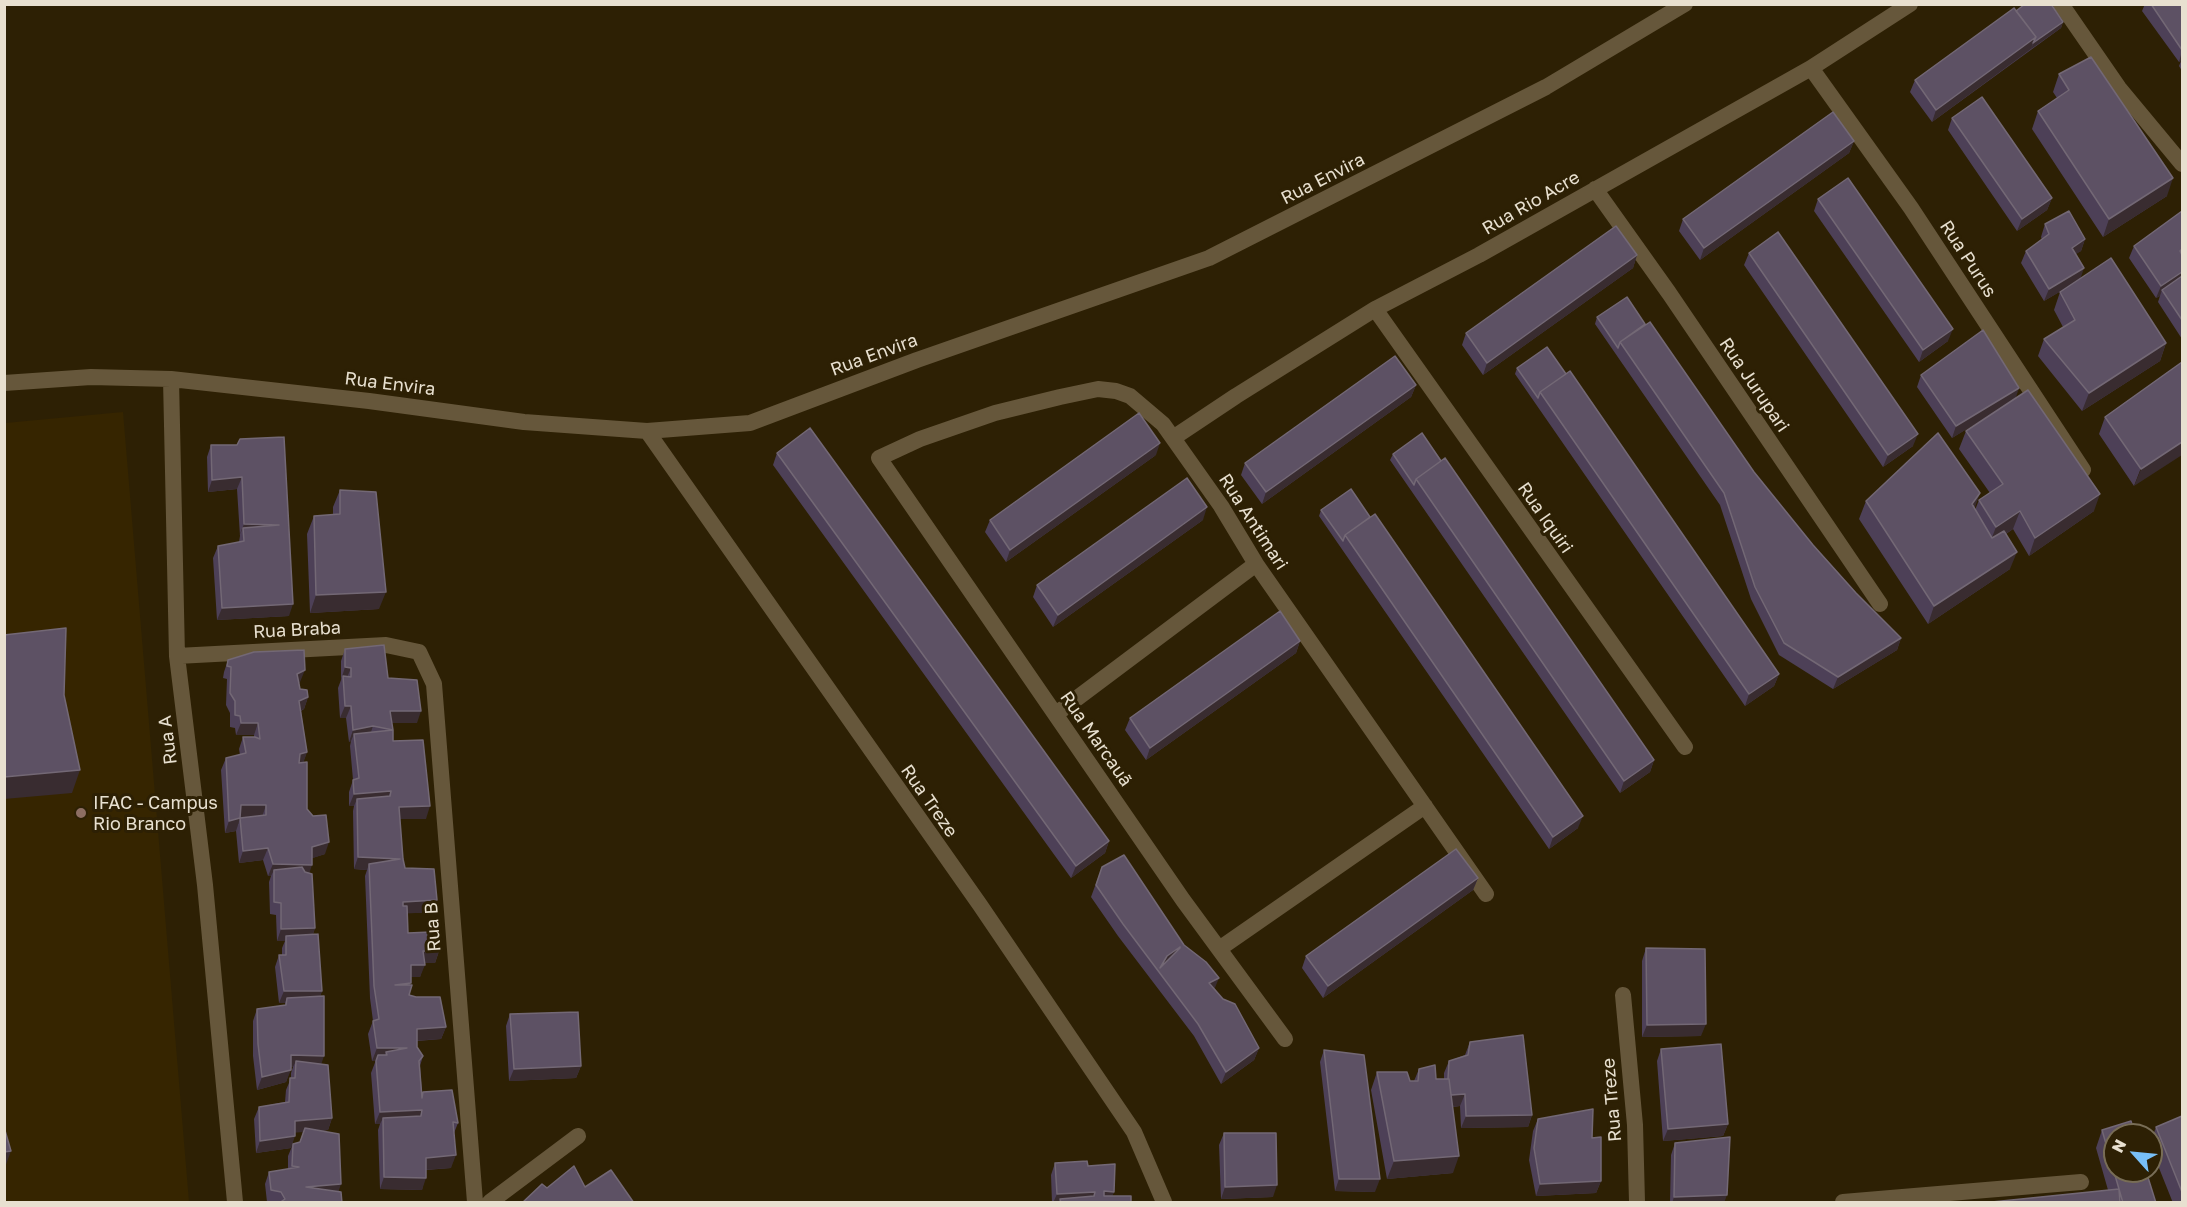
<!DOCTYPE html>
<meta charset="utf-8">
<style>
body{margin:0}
#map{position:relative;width:2187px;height:1207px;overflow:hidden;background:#2d2004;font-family:"Golos Text",sans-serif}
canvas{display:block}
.frame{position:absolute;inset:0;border:6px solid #e8e0d0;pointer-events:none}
.north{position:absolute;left:2103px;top:1123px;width:60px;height:60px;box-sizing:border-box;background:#2d2004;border:2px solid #786d56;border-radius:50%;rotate:297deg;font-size:16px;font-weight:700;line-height:24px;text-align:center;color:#e8e0d0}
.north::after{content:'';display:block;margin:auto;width:21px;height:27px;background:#78bff7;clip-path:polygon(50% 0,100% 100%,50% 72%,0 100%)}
</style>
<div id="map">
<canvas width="2187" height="1207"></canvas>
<div class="frame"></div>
<div class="north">N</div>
</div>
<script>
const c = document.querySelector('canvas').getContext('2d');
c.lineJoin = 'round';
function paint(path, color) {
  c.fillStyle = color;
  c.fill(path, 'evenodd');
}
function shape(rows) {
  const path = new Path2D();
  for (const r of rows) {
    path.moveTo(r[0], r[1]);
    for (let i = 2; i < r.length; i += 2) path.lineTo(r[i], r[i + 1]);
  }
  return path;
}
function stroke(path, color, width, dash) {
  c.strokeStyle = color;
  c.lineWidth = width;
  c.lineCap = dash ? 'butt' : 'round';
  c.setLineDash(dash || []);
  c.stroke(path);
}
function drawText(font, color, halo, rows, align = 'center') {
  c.font = font + ' "Golos Text",sans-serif';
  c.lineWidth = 6;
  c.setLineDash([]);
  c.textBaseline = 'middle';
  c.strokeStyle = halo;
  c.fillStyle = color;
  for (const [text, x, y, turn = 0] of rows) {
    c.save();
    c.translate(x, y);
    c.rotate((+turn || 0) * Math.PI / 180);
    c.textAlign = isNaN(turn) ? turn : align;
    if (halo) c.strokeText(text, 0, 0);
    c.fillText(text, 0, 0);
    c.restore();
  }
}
const built = shape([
 [123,412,189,1202,5,1202,5,423]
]);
const minor = shape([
 [2061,4,2119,88,2182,164],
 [1811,68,1911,208,2083,470],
 [1595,189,1669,293,1880,604],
 [1375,309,1685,747],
 [171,379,177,656,205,885,235,1202],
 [4,383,91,377,171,379,369,401,524,422,647,431,750,423,917,360,1209,258,1546,87,1685,4],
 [647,431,980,905,1134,1132,1164,1202],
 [1173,438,1236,396,1375,309,1479,255,1811,68,1910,4],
 [177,656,386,645,419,652,434,684,475,1202],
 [1056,714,1256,564],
 [1219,949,1425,806],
 [1623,995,1635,1125,1637,1202],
 [1285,1039,1183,900,879,458,920,439,995,413,1060,397,1098,389,1116,391,1130,396,1163,424,1221,506,1256,564,1486,894],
 [490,1202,578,1136],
 [1843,1202,2081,1182]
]);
const wall = shape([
 [2145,4,2182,4,2182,71,2179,66,2181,61,2179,62,2142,11],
 [2016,11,2063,22,2061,28,1932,122,1910,92,1915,80],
 [2059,74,2167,196,2103,237,2032,129,2038,111,2057,98,2053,92],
 [1952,118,2052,198,2047,210,2017,231,1948,130],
 [1854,141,1849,153,1700,260,1679,231,1683,219],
 [1818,199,1948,341,1919,362,1814,211],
 [2182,211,2182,339,2158,302,2160,296,2156,298,2129,258,2134,246],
 [2045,224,2085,239,2081,251,2075,254,2080,279,2166,343,2160,361,2082,411,2038,356,2044,339,2063,327,2054,310,2060,292,2071,285,2044,301,2021,263,2026,251,2042,240,2041,237],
 [1749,253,1913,446,1883,467,1744,265],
 [1637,255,1633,268,1483,375,1462,345,1466,333],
 [1597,317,1645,324,1754,472,1813,545,1856,593,1901,638,1897,650,1833,689,1779,655,1751,599,1720,505,1595,324],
 [1547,347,1779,674,1774,686,1745,706,1515,374,1517,368],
 [2182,362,2134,486,2099,434,2105,417],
 [1921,375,2016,398,2094,511,2029,556,2013,529,2006,534,2010,569,1928,624,1859,519,1866,501,1975,509,1975,510,1979,500,1990,493,1959,449,1966,431,1989,415,1952,438,1917,387],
 [1416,385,1411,397,1262,504,1241,475,1245,463],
 [1422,433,1654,760,1650,772,1620,793,1390,460,1393,454],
 [211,445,237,445,289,616,217,620,213,558,218,546,239,542,240,536,237,489,208,492,207,457],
 [777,453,1109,841,1105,853,1071,878,773,465],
 [1156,455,1006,562,985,532,990,520],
 [1351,489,1578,828,1549,849,1319,516,1321,510],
 [340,490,379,609,310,613,307,534,314,516,333,515,333,507],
 [1203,520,1053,627,1033,597,1037,585],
 [1300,641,1296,653,1146,760,1125,730,1130,718],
 [345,649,388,678,417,723,392,723,393,741,426,819,400,819,403,859,405,868,437,900,433,912,408,913,408,933,439,951,435,963,424,963,420,977,411,977,409,995,446,1027,441,1039,417,1041,417,1047,423,1056,420,1066,422,1095,458,1123,454,1133,451,1168,426,1170,422,1190,380,1189,378,1130,380,1124,375,1124,371,1073,376,1060,372,1061,368,1034,373,1021,370,998,365,876,367,870,354,869,353,811,354,806,349,806,349,792,353,780,350,746,351,741,349,742,346,718,340,718,338,688,341,680,341,661],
 [228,660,300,682,299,683,300,689,308,697,304,709,301,711,307,752,303,762,307,809,325,854,312,858,309,873,315,928,313,934,322,991,320,996,321,1064,332,1118,328,1130,321,1131,342,1203,267,1202,265,1184,269,1172,288,1169,288,1156,293,1144,300,1142,303,1132,295,1132,291,1148,256,1153,254,1119,259,1107,285,1102,286,1090,291,1078,291,1073,293,1067,291,1067,286,1082,257,1090,253,1056,253,1021,257,1009,285,1005,285,1003,279,1003,275,967,279,955,282,955,282,948,285,941,277,941,276,915,270,914,269,882,271,876,268,876,263,860,239,863,236,831,240,818,250,817,240,817,236,831,225,833,221,770,226,758,240,755,239,749,243,737,254,737,254,735,236,735,235,728,230,727,230,713,226,705,227,679,223,678,224,672],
 [1102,867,1184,945,1215,989,1259,1048,1254,1060,1221,1084,1194,1036,1118,936,1091,897],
 [1478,878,1473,890,1323,998,1302,968,1306,956],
 [1646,948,1701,1036,1642,1037,1642,961],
 [510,1014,581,1066,576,1078,509,1081,506,1026],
 [1470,1042,1532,1115,1528,1127,1461,1128,1460,1106,1453,1107,1453,1173,1387,1179,1371,1090,1377,1072,1410,1081,1414,1081,1419,1069,1436,1079,1444,1079,1444,1073,1449,1061,1465,1055],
 [1661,1049,1728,1124,1723,1136,1663,1141,1657,1061],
 [1324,1050,1375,1192,1335,1191,1320,1062],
 [2182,1116,2182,1203,2173,1203,2151,1148,2151,1141,2156,1127],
 [1538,1119,1592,1138,1601,1181,1596,1193,1536,1196,1529,1160,1533,1131],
 [2102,1130,2156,1203,1982,1203,2108,1190,2096,1148],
 [1224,1133,1273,1197,1221,1199,1219,1145],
 [1675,1143,1724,1203,1670,1203,1671,1155],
 [1055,1163,1088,1166,1114,1192,1112,1196,1131,1203,1052,1203,1051,1175]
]);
const shadedWall = shape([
 [2063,22,2061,28,2031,49,2033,43],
 [2036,37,2031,49,1932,122,1936,110],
 [2182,51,2182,57,2181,61,2179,62],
 [1854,141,1849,153,1700,260,1704,248],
 [2173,178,2167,196,2103,237,2109,219],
 [2052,198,2047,210,2017,231,2022,219],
 [2085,239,2081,251,2067,260,2072,248],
 [1637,255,1633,268,1483,375,1487,363],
 [2084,268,2080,280,2044,301,2049,289],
 [2182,272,2182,281,2162,290,2160,296,2156,298,2161,286],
 [1953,329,1948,341,1919,362,1923,350],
 [2166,343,2160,361,2082,411,2089,393],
 [1416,385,1411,397,1262,504,1266,492],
 [2019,388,2015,400,1952,438,1956,426],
 [1918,434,1913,446,1883,467,1888,455],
 [2182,442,2182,455,2134,486,2141,469],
 [1160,443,1156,455,1006,562,1010,550],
 [242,477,237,489,208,492,212,480],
 [1980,493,1974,510,1972,504],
 [2100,494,2094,511,2029,556,2035,538],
 [1207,507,1203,520,1053,627,1058,615],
 [2020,511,2013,529,1989,545,1996,527],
 [244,524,279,525,243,528,239,536],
 [2017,552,2010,569,1928,624,1934,606],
 [386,592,379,609,310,613,316,595],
 [293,604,289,616,217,620,222,608],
 [1901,638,1897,650,1833,689,1838,677],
 [1300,641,1296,653,1146,760,1150,748],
 [345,667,351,668,346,680,343,676,341,680],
 [305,670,300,682,292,686,297,674],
 [1779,674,1774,686,1745,706,1749,694],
 [308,697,304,709,295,713,299,701],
 [345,706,351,706,346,718,340,718],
 [390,711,421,711,417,723,385,723],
 [241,723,258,723,254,735,236,735],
 [373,726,369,738,354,734,351,741,349,742,353,730],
 [307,752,303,764,295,766,300,754],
 [1654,760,1650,772,1620,793,1624,781],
 [80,770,72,793,4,799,4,777],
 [391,791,386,803,357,799,354,806,349,806,354,794],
 [241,805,266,805,262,817,236,817],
 [430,806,426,819,395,819,399,807],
 [1583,816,1578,828,1549,849,1553,837],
 [240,818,236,831,225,833,229,821],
 [1109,841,1105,853,1071,878,1076,866],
 [329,842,325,854,307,860,312,847],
 [268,848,263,860,239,863,243,851],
 [358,857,400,859,369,864,367,870,354,869],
 [273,864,312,865,308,877,274,870,271,876,268,876],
 [1478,878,1473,890,1323,998,1328,986],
 [437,900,433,912,398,914,403,902],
 [315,928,311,940,286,936,285,941,277,941,281,929],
 [1180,947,1176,959,1160,968,1167,956],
 [423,951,439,951,435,963,419,963],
 [411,965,425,965,420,977,406,977],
 [1219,978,1214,990,1209,983],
 [284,991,322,991,318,1003,287,998,285,1003,279,1003],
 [1706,1024,1701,1036,1642,1037,1647,1025],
 [446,1027,441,1039,412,1041,417,1029],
 [377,1048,407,1048,387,1055,386,1052,383,1060,372,1061],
 [1259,1048,1254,1060,1221,1084,1226,1072],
 [291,1055,324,1056,320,1068,296,1061,293,1067,287,1067],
 [581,1066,576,1078,509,1081,514,1069],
 [291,1070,286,1082,257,1090,262,1077],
 [1465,1094,1460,1106,1443,1108,1448,1096],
 [422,1110,418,1122,383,1118,380,1124,375,1124,380,1112],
 [1532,1115,1528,1127,1461,1128,1466,1116],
 [332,1118,328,1130,291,1133,295,1121],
 [1728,1124,1723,1136,1663,1141,1668,1129],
 [295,1136,291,1148,256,1153,260,1141],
 [11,1151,4,1170,4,1152],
 [456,1155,451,1168,422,1170,426,1158],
 [1459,1156,1453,1173,1387,1179,1394,1161],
 [384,1177,426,1178,422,1190,380,1189],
 [1339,1179,1380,1179,1375,1192,1335,1191],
 [1601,1181,1596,1193,1536,1196,1540,1184],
 [341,1184,337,1196,306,1187],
 [1277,1185,1273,1197,1221,1199,1225,1187],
 [1104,1191,1114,1192,1110,1203,1100,1203],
 [1095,1192,1091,1203,1060,1199,1059,1203,1053,1203,1057,1194],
 [1727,1195,1724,1203,1672,1203,1674,1197]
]);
const building = shape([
 [2025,4,2051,4,2063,22,2033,43,2036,37,2016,11,2025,4],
 [2151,4,2182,4,2182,50,2151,4],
 [2014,8,2036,37,1936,110,1915,80,2014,8],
 [2091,57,2173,178,2109,219,2038,111,2069,90,2059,74,2091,57],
 [1982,97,2052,198,2022,219,1952,118,1982,97],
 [1833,112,1854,141,1704,248,1683,219,1833,112],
 [1848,178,1953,329,1923,350,1818,199,1848,178],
 [2069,211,2085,239,2072,248,2084,268,2049,289,2026,251,2049,234,2045,224,2069,211],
 [2182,211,2182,249,2180,251,2182,255,2182,272,2161,286,2134,246,2182,211],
 [1616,226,1637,255,1487,363,1466,333,1616,226],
 [1778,232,1918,434,1888,455,1749,253,1778,232],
 [2111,258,2166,343,2089,393,2044,339,2075,320,2060,292,2111,258],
 [2182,276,2182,320,2162,290,2182,276],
 [1627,297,1645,324,1620,342,1618,348,1597,317,1627,297],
 [1650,322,1754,472,1813,545,1856,593,1901,638,1838,677,1784,643,1755,587,1724,493,1620,342,1650,322],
 [1983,330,2019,388,1956,426,1921,375,1983,330],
 [1547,347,1566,374,1540,392,1538,398,1517,368,1547,347],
 [1395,356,1416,385,1266,492,1245,463,1395,356],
 [2182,362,2182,442,2141,469,2105,417,2182,362],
 [1570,371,1779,674,1749,694,1540,392,1570,371],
 [2028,390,2100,494,2035,538,2020,511,1996,527,1979,500,2003,484,1966,431,2028,390],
 [1139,413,1160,443,1010,550,990,520,1139,413],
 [810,428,1109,841,1076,866,777,453,810,428],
 [1422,433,1441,461,1416,479,1414,485,1393,454,1422,433],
 [1938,433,1980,493,1972,504,1992,538,2004,531,2017,552,1934,606,1866,501,1938,433],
 [284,437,293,604,222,608,218,546,244,541,243,528,279,525,244,524,242,477,212,480,211,445,237,445,240,439,284,437],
 [1445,458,1654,760,1624,781,1416,479,1445,458],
 [1187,478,1207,507,1058,615,1037,585,1187,478],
 [1351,489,1370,517,1345,535,1343,541,1321,510,1351,489],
 [340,490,376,492,386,592,316,595,314,516,340,514,340,490],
 [1375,514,1583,816,1553,837,1345,535,1375,514],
 [1280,611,1300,641,1150,748,1130,718,1280,611],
 [66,628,64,695,80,770,4,777,4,635,66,628],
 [384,645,388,678,417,680,421,711,390,711,393,730,393,741,423,740,430,806,399,807,403,859,405,868,434,869,437,900,403,902,403,906,407,906,408,933,431,932,439,951,423,951,425,965,411,965,411,983,395,985,412,985,409,995,416,997,440,997,446,1027,417,1029,417,1047,423,1056,419,1061,422,1098,423,1092,452,1090,458,1123,453,1122,456,1155,426,1158,426,1178,384,1177,383,1118,421,1116,422,1110,380,1112,376,1061,378,1055,387,1055,386,1052,407,1048,377,1048,373,1021,379,1019,374,986,369,864,400,859,358,857,357,799,390,796,391,791,354,794,353,780,359,778,354,734,393,730,373,726,353,730,351,706,345,706,343,676,351,677,351,668,345,667,345,649,384,645],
 [304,650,305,670,297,674,300,689,307,690,308,697,299,701,307,752,300,754,299,763,307,762,307,809,313,816,326,815,329,842,312,847,312,865,273,864,268,848,243,851,240,818,266,815,266,805,241,805,240,818,229,821,226,758,246,753,243,737,255,737,260,739,258,723,241,723,240,716,235,715,235,701,230,693,231,667,227,666,228,660,254,652,304,650],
 [1456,849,1478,878,1328,986,1306,956,1456,849],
 [1124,855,1184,945,1206,962,1219,978,1209,983,1223,999,1235,1004,1259,1048,1226,1072,1198,1024,1123,924,1096,885,1102,867,1124,855],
 [1180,947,1180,948,1160,968,1167,956,1180,947],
 [302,867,305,872,312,874,315,928,281,929,281,903,274,902,274,870,302,867],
 [318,934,322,991,284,991,279,955,286,955,286,936,318,934],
 [1646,948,1705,949,1706,1024,1647,1025,1646,948],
 [324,996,324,1056,291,1055,291,1070,262,1077,258,1044,257,1009,286,1005,287,998,324,996],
 [578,1012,581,1066,514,1069,510,1014,578,1012],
 [1523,1035,1532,1115,1466,1116,1465,1094,1451,1095,1449,1079,1448,1079,1449,1061,1468,1055,1470,1042,1523,1035],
 [1721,1044,1728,1124,1668,1129,1661,1049,1721,1044],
 [1324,1050,1364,1055,1380,1179,1339,1179,1324,1050],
 [296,1061,328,1065,332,1118,295,1121,295,1136,260,1141,259,1107,289,1102,290,1078,295,1078,296,1061],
 [1435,1065,1436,1079,1449,1079,1459,1156,1394,1161,1377,1072,1407,1072,1410,1081,1418,1081,1419,1069,1435,1065],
 [1593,1109,1592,1138,1601,1137,1601,1181,1540,1184,1534,1148,1538,1119,1593,1109],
 [2182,1116,2182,1192,2156,1127,2182,1116],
 [2131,1121,2135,1135,2115,1135,2115,1171,2146,1171,2156,1203,2123,1203,2102,1130,2131,1121],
 [4,1127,11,1151,4,1152,4,1127],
 [305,1128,339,1134,341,1184,306,1187,341,1192,342,1203,279,1203,285,1199,281,1192,271,1190,269,1172,299,1167,292,1166,293,1144,300,1142,305,1128],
 [1224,1133,1276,1133,1277,1185,1225,1187,1224,1133],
 [1730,1137,1727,1195,1674,1197,1675,1143,1730,1137],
 [1087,1161,1088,1166,1115,1164,1114,1192,1104,1191,1104,1196,1131,1196,1131,1203,1061,1203,1060,1199,1094,1196,1095,1192,1057,1194,1055,1163,1087,1161],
 [574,1166,585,1187,611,1170,634,1203,522,1203,542,1184,547,1188,574,1166],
 [2119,1189,2120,1203,1982,1203,2119,1189]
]);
const markers = [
 [81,813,6,"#8d6e63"]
];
const streetNames = [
 ["Rua Envira",1323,179,-27],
 ["Rua Rio Acre",1531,203,-30],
 ["Rua Purus",1968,259,57],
 ["Rua Envira",874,355,-20],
 ["Rua Envira",390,384,7],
 ["Rua Jurupari",1754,385,56],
 ["Rua Iquiri",1545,518,55],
 ["Rua Antimari",1253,522,57],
 ["Rua Braba",297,630,-3],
 ["Rua Marcauã",1096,739,55],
 ["Rua A",168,740,-97],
 ["Rua Treze",929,801,55],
 ["Rua B",433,927,-94],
 ["Rua Treze",1612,1100,-95]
];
const poiNames = [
 ["IFAC - Campus",93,803],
 ["Rio Branco",93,824]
];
paint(built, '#362500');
stroke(minor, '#66573b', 16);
paint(wall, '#4d4057');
paint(shadedWall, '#392c30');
paint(building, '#5d5164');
stroke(building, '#736875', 1.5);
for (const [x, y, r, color] of markers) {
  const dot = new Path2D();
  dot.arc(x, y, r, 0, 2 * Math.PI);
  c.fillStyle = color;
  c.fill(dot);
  stroke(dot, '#2d2004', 2);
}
drawText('18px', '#e8e0d0', '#2d2004', streetNames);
drawText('18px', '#e8e0d0', '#2d2004', poiNames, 'left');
</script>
